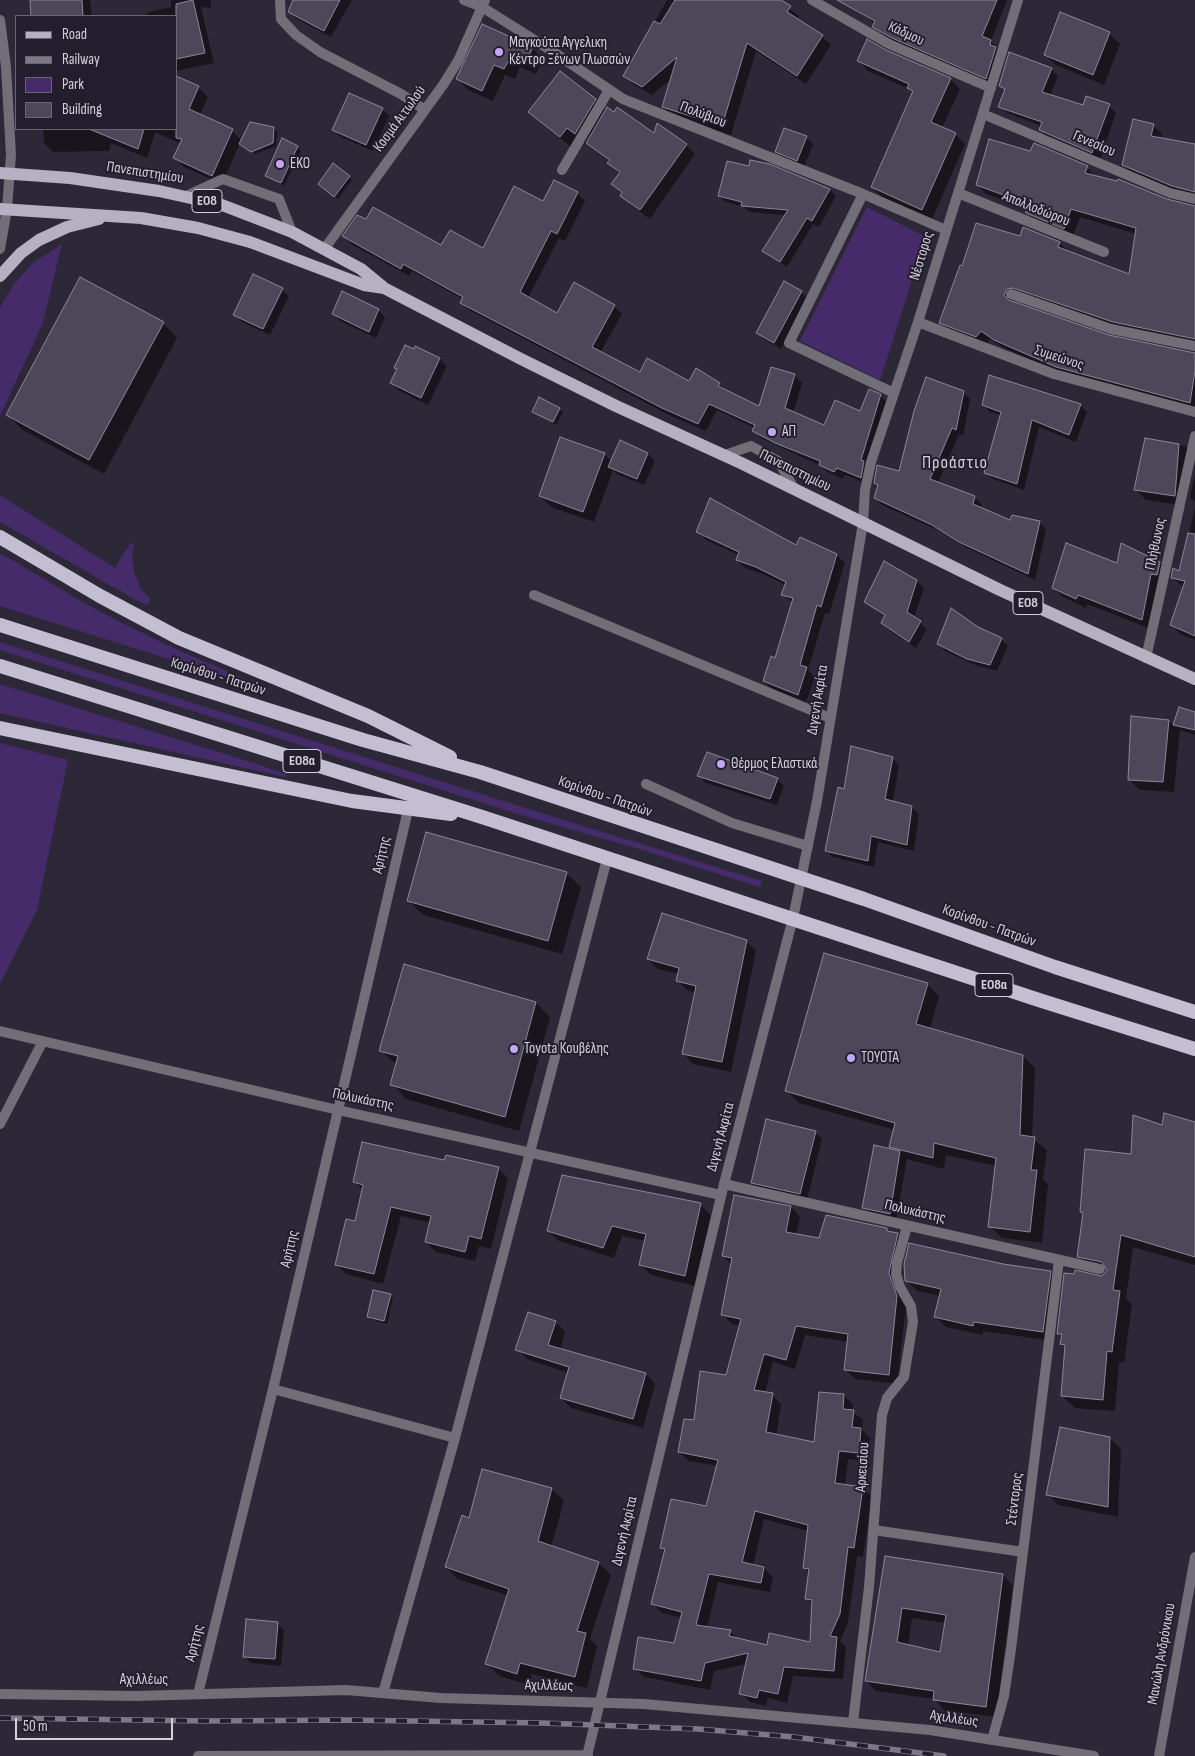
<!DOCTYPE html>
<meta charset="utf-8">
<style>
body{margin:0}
#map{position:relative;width:1195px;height:1756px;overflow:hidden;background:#2d2838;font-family:"Sofia Sans Condensed",sans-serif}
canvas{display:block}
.legend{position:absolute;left:15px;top:15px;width:162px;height:115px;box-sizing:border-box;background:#231e2e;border:1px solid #696573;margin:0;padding:6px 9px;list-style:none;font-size:15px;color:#d3d0da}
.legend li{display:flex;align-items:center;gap:10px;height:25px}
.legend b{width:25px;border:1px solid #696573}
.scale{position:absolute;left:15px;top:1718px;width:158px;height:22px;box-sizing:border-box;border:2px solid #d3d0da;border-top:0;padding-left:6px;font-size:15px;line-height:18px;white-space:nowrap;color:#d3d0da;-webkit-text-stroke:4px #231e2e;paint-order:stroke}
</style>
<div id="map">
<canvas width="1195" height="1756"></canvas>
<ul class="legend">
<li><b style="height:6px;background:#b6b1c2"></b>Road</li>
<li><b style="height:6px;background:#7c7886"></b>Railway</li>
<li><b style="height:14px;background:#452b69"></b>Park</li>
<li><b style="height:14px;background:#4d4759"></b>Building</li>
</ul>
<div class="scale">50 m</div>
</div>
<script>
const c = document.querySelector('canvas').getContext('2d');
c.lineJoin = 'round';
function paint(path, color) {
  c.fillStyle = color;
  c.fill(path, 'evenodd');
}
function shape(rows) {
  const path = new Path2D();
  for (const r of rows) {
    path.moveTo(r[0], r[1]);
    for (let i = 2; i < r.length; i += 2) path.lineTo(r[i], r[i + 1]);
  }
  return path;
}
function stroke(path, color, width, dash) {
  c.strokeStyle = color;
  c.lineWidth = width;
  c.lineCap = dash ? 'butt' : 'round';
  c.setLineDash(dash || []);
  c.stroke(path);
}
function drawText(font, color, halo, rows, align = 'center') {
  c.font = font + ' "Sofia Sans Condensed",sans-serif';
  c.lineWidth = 4;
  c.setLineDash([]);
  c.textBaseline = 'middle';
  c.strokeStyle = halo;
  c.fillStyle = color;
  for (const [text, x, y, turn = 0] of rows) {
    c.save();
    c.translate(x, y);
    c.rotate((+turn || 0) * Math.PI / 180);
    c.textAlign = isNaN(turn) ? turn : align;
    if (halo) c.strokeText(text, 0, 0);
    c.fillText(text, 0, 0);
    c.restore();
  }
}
const green = shape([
 [867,207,926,237,880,380,800,341],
 [62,244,43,323,0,416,0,308,13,285,33,263],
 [0,495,115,568,129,545,134,543,132,555,134,572,141,589,151,600,147,605,136,600,0,522],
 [0,553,88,605,122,623,180,651,271,690,264,689,0,606],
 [0,642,567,821,762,881,760,887,639,849,521,815,0,650],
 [0,684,257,764,286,774,285,777,0,713],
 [0,743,68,760,37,910,0,984]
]);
const shadow = shape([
 [31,0,90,0,92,16,32,16],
 [171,0,211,0,211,8,201,7,214,63,176,71,176,16,147,16,146,13,171,7],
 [295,0,352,0,331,37,297,19,290,12],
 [667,0,778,0,799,16,797,19,822,36,831,45,806,84,756,51,731,135,672,116,663,107,672,78,652,95,634,85,625,76],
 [841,0,1007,0,991,41,998,49,994,85,901,45,882,34,874,26,875,23],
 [1109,33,1120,44,1104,85,1056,65,1045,55],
 [532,48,543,59,536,74,520,67,515,79,505,75,493,101,468,90,458,79],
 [886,51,950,79,960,89,942,128,955,134,965,144,932,219,882,197,872,187,914,93,909,89,868,71,859,61],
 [1051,69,1058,76,1050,96,1084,107,1109,106,1116,113,1100,159,1047,137,1040,130,1042,126,1007,113,1000,106,1006,91,1000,85],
 [198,87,208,97,200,115,232,131,242,141,274,128,277,131,276,146,255,154,240,143,222,184,184,167,175,158,181,144,155,132,147,158,111,143,109,151,53,152,44,143,43,129,176,129],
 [595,100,606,111,654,135,686,145,695,154,650,219,631,205,613,184,620,174,609,163,610,161,587,142,586,144,578,138,571,147,529,112],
 [382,109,389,116,373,151,341,137,334,130],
 [1153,125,1162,134,1161,139,1195,145,1195,198,1132,173,1123,165],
 [806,137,813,144,804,167,783,158,776,151],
 [283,140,301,150,284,186,266,175],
 [334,165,352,180,338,199,322,186],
 [1087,167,1095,177,1167,201,1195,206,1195,345,1123,331,1016,297,1012,302,1109,337,1195,354,1195,410,1066,376,1004,348,990,339,985,345,949,331,940,322,963,268,1021,238,1059,243,1068,251,1130,275,1136,234,1080,217,1073,236,1036,222,1027,212,1026,208,986,194,977,185],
 [554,181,577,193,585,201,565,241,559,238,528,298,558,315,614,306,622,314,600,353,640,374,689,382,719,384,727,392,759,407,794,375,802,383,793,413,825,427,860,413,880,396,888,403,868,484,845,475,842,479,828,472,821,466,761,438,754,431,755,428,717,410,706,431,671,416,469,310,461,302,463,299,412,271,409,276,351,244,344,236,483,249,543,203],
 [830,190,836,196,819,227,813,224,787,267,764,250,786,215,749,212,744,207,726,202,719,196],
 [785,283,801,292,808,299,781,349,764,339,757,333],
 [282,289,289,296,270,335,242,322,235,315],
 [378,310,385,317,376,338,340,321,333,314],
 [163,323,177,338,104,474,21,429,7,414],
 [416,348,440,359,447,366,428,405,398,390,391,383,398,370,395,368],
 [963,392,970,399,963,436,959,434,938,483,975,497,982,504,980,508,1011,522,1039,522,1046,529,1035,580,967,548,940,531,882,505,875,498,879,486,875,483,900,473],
 [540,399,563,412,556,425,534,411],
 [983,404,1080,405,1087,412,1076,442,1039,427,1024,490,993,479,986,472,1002,416,990,412],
 [1146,439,1185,446,1195,456,1185,506,1146,500,1136,490],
 [604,454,612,462,648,454,655,461,644,485,617,474,613,470,594,522,551,507,540,496],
 [1195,474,1195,502,1190,497],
 [1195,507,1195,640,1180,634,1172,625,1184,587,1172,578,1180,573],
 [698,532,837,555,845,563,829,614,825,613,808,670,815,677,806,702,772,689,764,681,776,659,793,603,782,594,786,585,765,575,745,568,737,560,739,555,706,540],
 [884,563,917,581,924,588,914,618,927,629,916,648,889,630,882,623,885,617,866,602],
 [1159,563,1169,572,1151,629,1087,604,1086,608,1063,597,1053,588,1118,565],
 [978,628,1001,639,1008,646,997,671,975,665,945,651,938,644],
 [1179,709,1195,714,1195,735,1180,730,1174,792,1140,790,1129,780,1169,721,1174,726],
 [892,758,899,765,893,802,912,807,919,814,914,851,878,842,874,867,833,857,826,850,845,791],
 [699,776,777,779,784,786,777,805,706,783],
 [566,873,581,887,562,954,423,915,408,900],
 [746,941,756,951,731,1072,693,1064,684,1054,696,993,687,990,678,981,679,974,658,969,648,959],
 [927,984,939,996,930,1029,1023,1056,1035,1068,1032,1138,1047,1150,1043,1179,1048,1184,1042,1243,1002,1238,990,1226,996,1166,946,1155,944,1169,907,1159,896,1221,871,1215,864,1208,896,1152,890,1146,895,1130,799,1103,787,1091],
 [536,1003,550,1017,519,1131,406,1099,392,1084,397,1065,380,1050],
 [1195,1124,1195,1265,1133,1247,1126,1298,1132,1304,1124,1363,1119,1362,1115,1411,1075,1408,1062,1396,1066,1348,1062,1344,1063,1337,1058,1333,1106,1272,1090,1269,1078,1256,1084,1215,1081,1212,1132,1155,1163,1127],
 [815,1132,822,1139,807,1200,759,1190,752,1183],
 [445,1162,498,1168,508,1179,491,1249,479,1246,475,1261,436,1252,426,1242,431,1223,401,1216,383,1284,346,1274,336,1264,355,1222,363,1190,354,1182],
 [735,1197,791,1207,800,1217,796,1235,820,1240,887,1229,897,1235,906,1244,898,1283,906,1306,897,1384,855,1379,846,1370,849,1342,805,1335,795,1369,773,1362,765,1393,772,1394,781,1404,776,1436,815,1444,844,1395,853,1405,852,1411,863,1420,862,1430,870,1438,867,1461,848,1459,845,1485,863,1488,872,1497,863,1557,857,1556,848,1623,840,1641,846,1647,843,1679,793,1676,787,1703,768,1698,766,1706,750,1702,741,1693,747,1664,714,1671,710,1690,644,1677,635,1668,675,1644,682,1618,662,1613,653,1604,665,1552,662,1548,707,1507,718,1466,689,1461,679,1452,695,1422,727,1376,741,1326,732,1324,723,1315,732,1265,723,1256],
 [764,1519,808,1531,804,1567,809,1573,806,1598,813,1605,811,1644,768,1646,739,1640,730,1631,707,1628,718,1582,770,1592,773,1577,764,1568,753,1566],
 [700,1205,711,1215,695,1286,651,1275,640,1264,646,1241,622,1236,614,1258,559,1241,548,1231],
 [1003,1265,1050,1272,1060,1282,1053,1341,983,1331,983,1335,946,1327,936,1317,940,1296,917,1291,907,1281],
 [390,1295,393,1298,387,1324,372,1320,368,1317],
 [556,1322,565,1332,560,1350,646,1374,655,1384,643,1428,571,1408,561,1398,568,1373,527,1359,517,1349],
 [1110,1438,1121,1449,1118,1517,1058,1505,1048,1494],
 [483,1470,552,1489,564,1501,551,1547,599,1563,611,1575,590,1639,597,1646,587,1688,532,1674,529,1685,499,1676,487,1663,509,1596,458,1579,446,1567,470,1519],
 [886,1558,1003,1575,1013,1586,996,1717,944,1710,934,1699,876,1691,866,1681],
 [912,1618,946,1623,941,1653,908,1646],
 [277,1623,284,1630,281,1666,251,1663,244,1656]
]);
const building = shape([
 [30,0,82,0,83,16,31,16,30,0],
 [193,0,205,53,176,59,176,4,193,0],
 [293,0,340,0,324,31,288,12,293,0],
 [675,0,781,0,791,6,787,12,823,35,797,76,747,43,722,126,662,107,677,57,642,87,623,76,654,21,660,24,675,0],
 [837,0,997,0,982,36,991,40,990,45,996,47,986,79,892,38,872,27,875,21,837,0],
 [1060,12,1110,32,1093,75,1044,55,1060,12],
 [482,24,533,47,525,64,510,58,504,69,494,65,482,91,456,79,482,24],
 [867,39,886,50,951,78,931,122,956,133,922,210,871,187,913,91,907,88,909,84,857,61,867,39],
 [1009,52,1052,68,1042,92,1083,105,1086,96,1110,104,1092,153,1039,130,1042,122,998,107,1005,89,999,86,1009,52],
 [560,71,596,99,575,134,567,128,560,137,528,112,560,71],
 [176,76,199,86,189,109,233,129,212,176,173,158,182,139,176,138,176,76],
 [349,93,383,108,366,145,332,130,349,93],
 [607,107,614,112,617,107,654,133,657,123,687,144,640,210,620,196,622,192,611,184,620,172,607,163,610,160,586,143,607,107],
 [1133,119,1154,124,1151,136,1195,144,1195,192,1172,186,1122,165,1133,119],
 [250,122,274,127,273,143,251,152,239,144,250,122],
 [784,128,807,136,797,161,775,152,784,128],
 [89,129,144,129,138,149,89,129],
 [282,138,298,146,281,183,265,176,282,138],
 [989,139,1030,151,1034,143,1088,166,1085,173,1117,181,1118,179,1167,199,1195,206,1195,339,1113,322,1013,288,1007,289,1004,295,1009,300,1109,335,1195,353,1195,371,1190,403,1056,367,994,340,981,331,976,337,939,323,960,265,962,266,976,223,1020,236,1023,227,1060,242,1058,247,1129,274,1136,228,1071,209,1064,229,1026,213,1023,202,976,185,989,139],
 [750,160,770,164,830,189,812,221,807,218,780,262,762,251,788,210,741,206,742,202,718,196,727,161,749,166,750,160],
 [333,163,350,176,334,197,318,184,333,163],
 [554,180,578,192,557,234,551,231,520,292,557,313,574,282,615,305,592,347,640,372,647,358,689,381,696,368,720,383,718,386,759,406,771,367,795,374,785,408,824,425,835,400,860,411,869,389,881,394,861,460,864,461,861,478,837,468,834,472,819,465,820,461,775,443,752,431,755,425,709,404,698,424,662,408,460,303,463,297,403,264,401,269,342,236,357,215,366,219,373,207,441,245,450,230,483,248,514,186,543,201,554,180],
 [253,274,283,288,263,329,233,315,253,274],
 [80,277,164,322,89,460,6,415,80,277],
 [784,281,802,291,774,343,756,333,784,281],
 [342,291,379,309,369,332,332,314,342,291],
 [405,345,414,349,415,346,440,358,421,398,390,383,397,369,394,368,405,345],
 [989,375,1081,404,1069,435,1032,420,1017,484,984,473,1001,412,982,405,989,375],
 [926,377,964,391,956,430,952,428,930,479,975,496,973,504,1010,520,1012,515,1040,521,1028,574,959,542,932,525,874,498,878,485,874,483,877,465,899,471,914,411,926,377],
 [539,397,560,408,553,422,532,412,539,397],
 [560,437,605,453,583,512,539,496,560,437],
 [1145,438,1179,444,1175,496,1134,490,1145,438],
 [620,440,648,453,637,479,608,467,620,440],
 [710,498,796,545,800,537,837,554,821,607,817,605,800,665,807,667,798,695,763,681,771,656,775,658,793,598,781,595,786,582,756,567,736,560,739,552,696,532,710,498],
 [1188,533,1195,534,1195,636,1170,625,1185,581,1171,578,1173,568,1179,571,1188,533],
 [1066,543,1117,563,1121,543,1160,562,1157,575,1151,574,1142,620,1078,595,1076,599,1052,588,1066,543],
 [884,561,917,580,907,612,921,621,909,642,881,623,885,615,864,602,884,561],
 [951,608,978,627,1002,638,990,665,967,659,937,644,951,608],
 [1179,707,1195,712,1195,730,1173,725,1179,707],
 [1131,716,1169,720,1163,782,1128,780,1131,716],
 [851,746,893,757,885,799,912,806,907,845,871,836,868,861,825,851,838,787,844,789,851,746],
 [707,752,778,778,770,799,697,776,707,752],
 [426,832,567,872,548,941,407,901,426,832],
 [662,913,747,940,722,1062,682,1054,696,986,676,981,679,968,647,959,662,913],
 [824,953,928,983,916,1024,1023,1055,1020,1135,1035,1137,1031,1170,1037,1170,1030,1232,988,1227,996,1158,934,1143,933,1158,889,1147,895,1123,785,1091,824,953],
 [404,964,536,1002,505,1117,390,1085,398,1056,379,1051,404,964],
 [1164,1113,1195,1122,1195,1257,1121,1235,1113,1290,1120,1291,1112,1352,1107,1351,1103,1400,1061,1396,1065,1345,1060,1344,1062,1334,1057,1334,1064,1273,1074,1274,1075,1270,1102,1276,1107,1270,1102,1262,1077,1257,1083,1213,1080,1212,1085,1149,1131,1154,1133,1115,1162,1125,1164,1113],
 [766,1119,816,1131,800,1194,751,1183,766,1119],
 [362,1142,444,1160,446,1155,499,1167,481,1239,469,1236,465,1252,425,1242,431,1216,391,1207,374,1274,335,1265,346,1219,355,1221,363,1185,353,1182,362,1142],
 [874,1145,900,1151,890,1214,862,1208,874,1145],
 [562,1175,701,1203,685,1276,639,1265,646,1234,612,1226,603,1248,547,1231,562,1175],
 [734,1195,791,1206,786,1232,819,1238,826,1215,887,1228,887,1231,898,1233,889,1273,897,1296,889,1375,844,1370,848,1334,796,1326,786,1360,764,1354,754,1390,773,1393,766,1432,814,1442,819,1392,844,1394,843,1409,854,1410,852,1427,861,1428,859,1453,839,1451,835,1483,863,1487,854,1548,848,1547,840,1614,830,1636,837,1637,834,1671,784,1667,778,1694,759,1690,757,1698,739,1694,748,1653,705,1663,701,1681,633,1669,638,1637,674,1643,682,1612,651,1604,665,1549,660,1548,671,1499,706,1506,718,1460,678,1452,684,1419,694,1420,700,1371,726,1375,741,1319,721,1315,732,1258,722,1256,734,1195],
 [755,1511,808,1525,803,1568,809,1569,805,1599,812,1600,810,1642,769,1633,767,1645,729,1636,731,1630,696,1625,709,1574,761,1583,764,1567,742,1562,755,1511],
 [909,1243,1003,1264,1051,1271,1043,1332,974,1322,973,1326,934,1317,941,1289,905,1281,904,1264,909,1243],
 [373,1290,391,1294,384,1321,367,1317,373,1290],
 [528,1312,556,1321,548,1345,646,1373,633,1419,560,1398,569,1367,515,1350,528,1312],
 [1060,1427,1110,1437,1108,1507,1046,1495,1060,1427],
 [482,1469,552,1488,538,1541,599,1562,577,1631,586,1633,575,1677,520,1663,517,1674,485,1664,509,1589,445,1567,462,1515,469,1518,482,1469],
 [885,1556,1003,1574,986,1707,933,1700,934,1691,865,1681,885,1556],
 [902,1608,946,1615,940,1652,897,1642,902,1608],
 [246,1619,278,1622,275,1659,243,1657,246,1619]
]);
const service = shape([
 [562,170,609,90],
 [186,196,223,179,279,199,292,232],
 [725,455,751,446,778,461,794,488],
 [646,784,732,823,808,846],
 [0,1124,43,1041]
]);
const minor = shape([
 [280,0,281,19,296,35,320,52,401,94,425,110],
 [464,0,482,7,552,51,623,99,863,194,946,230],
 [812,0,889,44,991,88],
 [983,114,1170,193,1195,199],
 [958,193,1104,252],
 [863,194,789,343,894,393],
 [325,248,443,85,458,61,485,0],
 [1011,294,1111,329,1195,346],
 [918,322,1054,374,1195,412],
 [863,523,865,490,871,462,918,322,1018,0],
 [534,595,830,718],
 [1146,658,1195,436],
 [724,1184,1100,1269],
 [273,1389,455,1438],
 [874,1530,1023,1552],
 [383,1693,455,1438,607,859],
 [0,1694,137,1696,346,1690,441,1698,644,1704,930,1730,1094,1756],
 [198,1694,273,1389,408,810],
 [853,1722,869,1587,882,1415,887,1398,904,1377,913,1322,911,1306,900,1287,896,1274,897,1263,907,1226],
 [992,1740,1004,1696,1011,1649,1059,1260],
 [1159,1756,1195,1557]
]);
const tertiary = shape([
 [0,20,6,67,11,155,7,209,0,249],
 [0,1031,338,1110,721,1195],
 [198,1756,588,1755],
 [587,1756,724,1184,793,918,817,801,863,523]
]);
const primary = shape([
 [0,173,70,178,159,191,222,205,292,232,361,269,384,288,521,359,616,406,741,463,1000,590,1195,679],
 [0,209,141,218,198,228,250,242,364,285,384,288],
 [0,276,21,253,39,240,67,227,99,219]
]);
const trunk = shape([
 [0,537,100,596,179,638,368,716,450,757],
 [0,625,363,740,480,772,864,899,1055,967,1195,1012],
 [0,666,482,817,1042,1001,1195,1049],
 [0,728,352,801,451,814]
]);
const rail = shape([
 [0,1718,207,1721,346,1720,542,1723,698,1729,794,1737,944,1756]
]);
const markers = [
 [499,52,5,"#c2a8f2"],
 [280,164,5,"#c2a8f2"],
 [772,432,5,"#c2a8f2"],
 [721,764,5,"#c2a8f2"],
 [514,1049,5,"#c2a8f2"],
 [851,1058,5,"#c2a8f2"]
];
const shields = [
 [207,201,30],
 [1028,603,30],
 [302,761,38],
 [994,985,38]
];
const shieldNames = [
 ["ΕΟ8",207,201],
 ["ΕΟ8",1028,603],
 ["ΕΟ8α",302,761],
 ["ΕΟ8α",994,985]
];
const streetNames = [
 ["Κάδμου",906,34,25],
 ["Πολύβιου",703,115,21],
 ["Κοσμά Αιτωλού",400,119,-54],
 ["Γενεσίου",1094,144,23],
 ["Πανεπιστημίου",145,173,9],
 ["Απολλοδώρου",1036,209,22],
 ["Νέστορος",922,256,-73],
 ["Συμεώνος",1059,358,18],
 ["Πανεπιστημίου",795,471,26],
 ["Πλήθωνος",1156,544,-78],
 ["Κορίνθου - Πατρών",218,677,17],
 ["Διγενή Ακρίτα",818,700,-81],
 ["Κορίνθου - Πατρών",605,797,19],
 ["Αρήτης",382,855,-77],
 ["Κορίνθου - Πατρών",989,926,20],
 ["Πολυκάστης",363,1100,12],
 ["Διγενή Ακρίτα",721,1137,-75],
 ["Πολυκάστης",915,1212,13],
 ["Αρήτης",290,1249,-77],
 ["Αρκεισίου",863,1467,-86],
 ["Στέντορος",1015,1499,-83],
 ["Διγενή Ακρίτα",625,1531,-77],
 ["Αρήτης",195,1643,-76],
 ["Μανώλη Ανδρόνικου",1162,1654,-80],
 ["Αχιλλέως",144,1680],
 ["Αχιλλέως",549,1686,1],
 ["Αχιλλέως",954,1719,8]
];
const poiNames = [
 ["Μαγκούτα Αγγελικη",509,43],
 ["Κέντρο Ξένων Γλωσσών",509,60],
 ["EKO",290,164],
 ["ΑΠ",782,432],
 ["Θέρμος Ελαστικά",731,764],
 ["Toyota Κουβέλης",524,1049],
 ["TOYOTA",861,1058]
];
const quarterNames = [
 ["Προάστιο",955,463]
];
paint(green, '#452b69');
paint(shadow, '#0007');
paint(building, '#4d4759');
stroke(building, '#8d869a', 1);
stroke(service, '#716e77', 10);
stroke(minor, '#716e77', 10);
stroke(tertiary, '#716e77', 10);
stroke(primary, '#b6b1c2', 12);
stroke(trunk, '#c4bed2', 14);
stroke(rail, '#7c7886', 5.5);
stroke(rail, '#231e2e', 4, [11]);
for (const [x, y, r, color] of markers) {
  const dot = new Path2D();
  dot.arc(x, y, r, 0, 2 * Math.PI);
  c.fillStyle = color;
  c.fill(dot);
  stroke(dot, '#231e2e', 2);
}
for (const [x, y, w] of shields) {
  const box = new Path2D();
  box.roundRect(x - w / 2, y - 11.5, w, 23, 4);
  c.fillStyle = '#231e2e';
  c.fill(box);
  stroke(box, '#d3d0da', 1);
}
drawText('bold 14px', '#d3d0da', null, shieldNames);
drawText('15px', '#d3d0da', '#231e2e', streetNames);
drawText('15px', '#d3d0da', '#231e2e', poiNames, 'left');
c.letterSpacing = '1px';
drawText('18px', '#d3d0da', '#231e2e', quarterNames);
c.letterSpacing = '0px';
</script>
